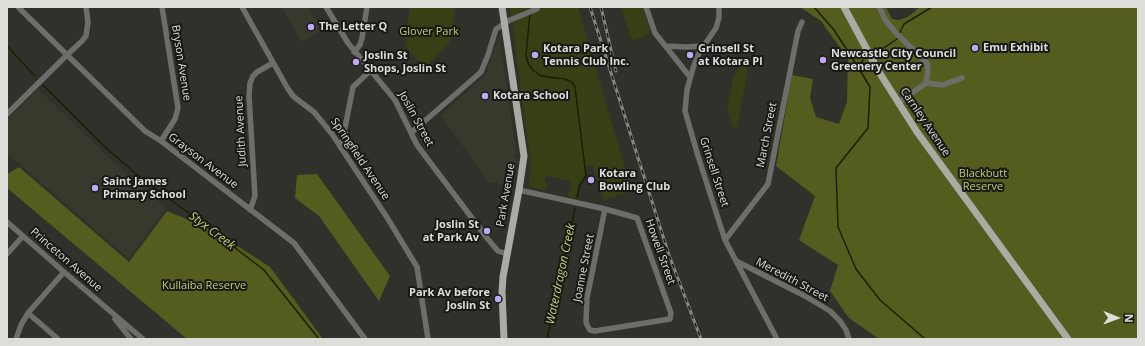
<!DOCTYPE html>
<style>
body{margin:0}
#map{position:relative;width:1145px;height:346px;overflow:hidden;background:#30312b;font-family:"Open Sans",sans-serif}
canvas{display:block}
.frame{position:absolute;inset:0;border:8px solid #dddeda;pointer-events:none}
.north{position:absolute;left:1097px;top:298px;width:40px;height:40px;-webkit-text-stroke:3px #181916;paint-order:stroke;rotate:91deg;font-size:11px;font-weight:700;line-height:16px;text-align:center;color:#dddeda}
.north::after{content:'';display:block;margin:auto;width:14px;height:18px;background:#dddeda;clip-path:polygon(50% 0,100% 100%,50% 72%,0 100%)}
</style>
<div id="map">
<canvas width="1145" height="346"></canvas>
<div class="frame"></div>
<div class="north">N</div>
</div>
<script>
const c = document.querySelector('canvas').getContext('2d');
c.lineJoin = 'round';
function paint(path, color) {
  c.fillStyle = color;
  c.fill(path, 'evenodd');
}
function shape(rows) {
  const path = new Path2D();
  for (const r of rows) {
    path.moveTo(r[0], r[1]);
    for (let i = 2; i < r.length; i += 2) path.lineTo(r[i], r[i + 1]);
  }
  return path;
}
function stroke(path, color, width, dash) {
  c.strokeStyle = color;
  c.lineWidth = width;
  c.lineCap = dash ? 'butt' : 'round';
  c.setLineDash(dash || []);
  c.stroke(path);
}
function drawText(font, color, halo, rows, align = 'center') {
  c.font = font + ' "Open Sans",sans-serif';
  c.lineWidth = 4;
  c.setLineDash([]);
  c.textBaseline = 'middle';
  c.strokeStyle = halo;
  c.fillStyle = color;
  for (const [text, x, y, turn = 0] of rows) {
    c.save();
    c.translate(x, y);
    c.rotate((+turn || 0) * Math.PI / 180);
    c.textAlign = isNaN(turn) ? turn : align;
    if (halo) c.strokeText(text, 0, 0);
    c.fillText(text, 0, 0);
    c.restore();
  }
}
const built = shape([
 [282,7,309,7,323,30,301,42],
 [499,37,516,151,514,153,514,157,517,159,517,163,513,186,488,182,441,115,485,76],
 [38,89,120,168,166,208,129,259,7,153,7,120]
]);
const green = shape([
 [410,7,456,7,449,44,424,68,406,47,405,36],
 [510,7,578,7,632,191,604,200,592,164,586,167,585,175,579,184,575,198,568,197,571,181,546,176,545,183,548,184,546,190,531,187,529,185,531,165],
 [621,7,643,7,650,30,648,35,632,41],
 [743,62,749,64,737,127,733,128,727,108,733,77]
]);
const forest = shape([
 [800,7,886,7,892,19,899,20,908,17,920,7,1138,7,1138,339,879,339,849,318,830,291,838,265,799,240,815,196,776,166,792,75,813,79,810,98,816,117,839,124,847,102,848,59,821,21],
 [19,167,129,262,167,211,213,230,270,267,323,339,187,339,7,188,7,174],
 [317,174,390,276,379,301,319,216,295,198,297,175]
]);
const stream = shape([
 [814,7,834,30,858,67,870,87,868,128,836,168,838,227,856,269,880,300,925,339],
 [530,14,526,55,528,63,533,70,541,76,565,79,572,82,575,87,586,176,580,185,577,197],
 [899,34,904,24,932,7],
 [7,46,35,76],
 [876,53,897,39,898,37],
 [858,67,863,60],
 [43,85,106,148,141,178,205,225,264,270,319,339],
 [547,339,575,208]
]);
const minor = shape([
 [18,7,145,131,161,141,294,243,365,339],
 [242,7,288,89,294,97,314,112,332,134,388,219,417,267,428,339],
 [326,7,348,43,395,100,417,145,487,238,498,251,507,254],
 [646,7,655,33,690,77],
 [719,7,719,18,716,28,699,53,693,68,687,90,685,111,698,156,725,240,777,339],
 [879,7,886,21,896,33,927,63,928,70,926,83,898,103],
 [666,46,686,47,703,46],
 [354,52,360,45,362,38,367,7],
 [67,55,82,41,86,36,88,22,86,7],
 [926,83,943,85,962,78],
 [7,114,67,55],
 [411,133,481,72,488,55,496,29,510,20,537,9],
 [161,141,175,119,178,108,162,7],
 [341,148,353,87,371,70],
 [519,190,605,209,637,218,671,313,670,319,595,331,590,330,588,327,586,322,587,298,605,209],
 [250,210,255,196,249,96,250,83,253,76,257,72,273,63],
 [7,222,64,272,143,339],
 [725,240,768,184,798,31,802,22],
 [7,254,23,236],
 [736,261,805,296,830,311,840,321,846,330,849,339],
 [28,313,58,339],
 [115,319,131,339],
 [16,339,21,325,28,313,64,272]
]);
const major = shape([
 [502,7,524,156,519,190,503,277,502,292,504,339],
 [844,7,879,72,917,132,1068,339]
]);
const rail = shape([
 [590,7,669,255,701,339],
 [601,7,616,71]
]);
const markers = [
 [311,27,4,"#bea9f5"],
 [975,48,4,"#bea9f5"],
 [535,55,4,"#bea9f5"],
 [690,55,4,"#bea9f5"],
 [823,60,4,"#bea9f5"],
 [356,62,4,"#bea9f5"],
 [485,96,4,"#bea9f5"],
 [591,180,4,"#bea9f5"],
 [95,188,4,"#bea9f5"],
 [487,231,4,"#bea9f5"],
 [498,299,4,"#bea9f5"]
];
const poiNames = [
 ["The Letter Q",319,27],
 ["Emu Exhibit",983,48],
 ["Kotara Park",543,49],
 ["Tennis Club Inc.",543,62],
 ["Grinsell St",698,49],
 ["at Kotara Pl",698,62],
 ["Newcastle City Council",831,54],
 ["Greenery Center",831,67],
 ["Joslin St",364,56],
 ["Shops, Joslin St",364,69],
 ["Kotara School",493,96],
 ["Kotara",599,174],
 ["Bowling Club",599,187],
 ["Saint James",103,182],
 ["Primary School",103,195],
 ["Joslin St",479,225,"right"],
 ["at Park Av",479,238,"right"],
 ["Park Av before",490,293,"right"],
 ["Joslin St",490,306,"right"]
];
const parkNames = [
 ["Glover Park",429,32],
 ["Blackbutt",983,174],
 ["Reserve",983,187],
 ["Kullaiba Reserve",204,286]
];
const streetNames = [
 ["Bryson Avenue",181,63,81],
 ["Joslin Street",416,119,61],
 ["Carnley Avenue",925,122,56],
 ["Judith Avenue",241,131,-93],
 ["March Street",767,135,-79],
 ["Springfield Avenue",360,159,56],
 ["Grayson Avenue",203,161,37],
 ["Grinsell Street",714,172,72],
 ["Park Avenue",506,195,-80],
 ["Howell Street",660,252,70],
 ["Princeton Avenue",66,260,41],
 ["Joanne Street",584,268,-79],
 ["Meredith Street",792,280,28]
];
const waterNames = [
 ["Styx Creek",212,231,37],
 ["Waterdragon Creek",561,274,-78]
];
paint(built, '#37392c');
paint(green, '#393f14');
paint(forest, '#545d1d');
stroke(stream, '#1b1f00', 1.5);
stroke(minor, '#6d6e6a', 5.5);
stroke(major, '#a9aba4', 7);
stroke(rail, '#858681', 3);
stroke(rail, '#181916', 1.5, [4.5]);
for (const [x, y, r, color] of markers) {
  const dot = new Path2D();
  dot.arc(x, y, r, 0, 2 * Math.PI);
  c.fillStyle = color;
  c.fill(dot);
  stroke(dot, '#181916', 1.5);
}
drawText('bold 11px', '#dddeda', '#181916', poiNames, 'left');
drawText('11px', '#becd72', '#181916', parkNames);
drawText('11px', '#dddeda', '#181916', streetNames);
drawText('italic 12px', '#c3d277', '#181916', waterNames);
</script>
